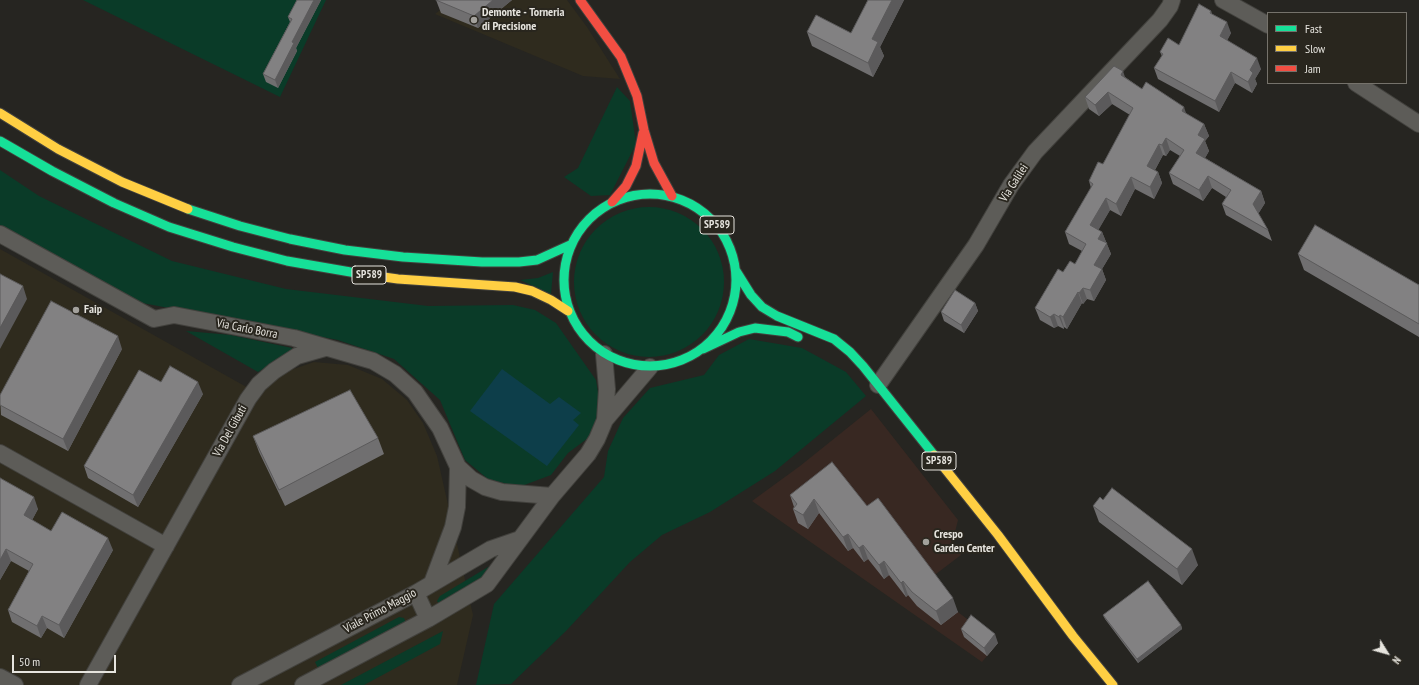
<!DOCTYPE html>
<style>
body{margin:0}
#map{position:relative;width:1419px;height:685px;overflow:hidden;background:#262521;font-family:"PT Sans Narrow",sans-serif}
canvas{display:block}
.legend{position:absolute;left:1267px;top:12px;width:140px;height:72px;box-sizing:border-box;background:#29261e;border:1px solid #75726b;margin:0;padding:5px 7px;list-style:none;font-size:12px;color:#e6e4de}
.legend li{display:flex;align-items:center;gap:8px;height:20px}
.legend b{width:20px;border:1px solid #75726b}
.north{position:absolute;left:1367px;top:633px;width:40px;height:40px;-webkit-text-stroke:3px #29261e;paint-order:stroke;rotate:127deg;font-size:11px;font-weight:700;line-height:16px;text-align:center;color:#e6e4de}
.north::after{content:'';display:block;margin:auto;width:14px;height:18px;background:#e6e4de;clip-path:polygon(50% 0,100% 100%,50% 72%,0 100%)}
.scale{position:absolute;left:12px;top:655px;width:104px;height:18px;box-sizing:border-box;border:2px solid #e6e4de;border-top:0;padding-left:5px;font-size:12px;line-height:14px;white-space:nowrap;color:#e6e4de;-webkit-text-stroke:3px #29261e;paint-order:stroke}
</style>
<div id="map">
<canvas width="1419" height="685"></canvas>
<ul class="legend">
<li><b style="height:5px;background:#16e098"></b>Fast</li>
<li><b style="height:5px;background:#ffcf43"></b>Slow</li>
<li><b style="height:5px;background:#f24e42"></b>Jam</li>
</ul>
<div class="north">N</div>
<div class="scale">50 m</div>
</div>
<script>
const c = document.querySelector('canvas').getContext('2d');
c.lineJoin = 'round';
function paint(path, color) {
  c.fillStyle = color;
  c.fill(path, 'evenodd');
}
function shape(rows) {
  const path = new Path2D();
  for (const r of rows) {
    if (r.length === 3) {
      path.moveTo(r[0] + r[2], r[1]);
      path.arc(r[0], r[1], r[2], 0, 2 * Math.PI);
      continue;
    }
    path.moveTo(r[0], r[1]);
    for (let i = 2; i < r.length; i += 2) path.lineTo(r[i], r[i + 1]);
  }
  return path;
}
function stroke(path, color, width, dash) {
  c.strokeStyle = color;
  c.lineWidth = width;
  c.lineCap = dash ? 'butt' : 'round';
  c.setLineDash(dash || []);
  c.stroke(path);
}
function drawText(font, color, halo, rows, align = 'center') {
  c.font = font + ' "PT Sans Narrow",sans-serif';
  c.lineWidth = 4;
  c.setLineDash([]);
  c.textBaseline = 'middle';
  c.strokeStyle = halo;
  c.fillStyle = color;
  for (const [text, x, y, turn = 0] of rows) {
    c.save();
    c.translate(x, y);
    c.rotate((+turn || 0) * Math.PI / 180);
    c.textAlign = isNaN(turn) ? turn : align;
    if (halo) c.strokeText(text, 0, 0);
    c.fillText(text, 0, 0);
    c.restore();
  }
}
const commercial = shape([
 [871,409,958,520,952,544,961,555,932,577,958,612,998,643,982,662,752,501,800,466]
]);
const built = shape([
 [453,0,567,0,587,27,620,79,583,76,435,14],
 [0,249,259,394,279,374,314,362,348,365,382,379,407,400,423,423,437,456,473,615,457,685,0,685]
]);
const green = shape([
 [83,0,326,0,280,97],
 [617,87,630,101,636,144,610,195,591,196,564,177,578,168],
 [0,170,39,196,172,261,286,289,428,306,513,305,535,310,556,323,596,380,600,405,592,435,568,453,551,475,519,487,488,479,465,460,440,400,394,359,338,340,137,302,0,229],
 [649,282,75],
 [553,272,551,294,520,280,538,278],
 [186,331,231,335,292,348,291,355,279,360,258,372],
 [749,339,802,348,846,372,866,396,775,471,710,512,662,535,630,562,566,631,511,684,476,685,494,604,604,477,608,451,623,418,650,388,704,375,719,355],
 [503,558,485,578,439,604,437,601,440,596],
 [399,617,404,618,406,623,320,672,315,662],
 [443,631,440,644,364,685,341,685]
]);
const water = shape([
 [502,369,550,404,559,397,581,413,573,420,579,425,547,466,470,411]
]);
const street = shape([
 [1223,0,1268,25],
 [1356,83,1419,124],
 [0,234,154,319,174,315,294,338,373,361,395,374,415,392,440,428,458,467,471,479,485,487,502,492,552,496],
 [604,354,607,389,605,420],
 [878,385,976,245,1011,185,1035,152,1160,20,1170,6,1172,0],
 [0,453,166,546],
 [432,583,453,527,457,507,458,467],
 [416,593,428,619],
 [0,677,15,685],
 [88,685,248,399,259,384,274,371,297,356,325,348],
 [240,685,416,593,491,549,520,539],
 [303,685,428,619,487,584,552,496,588,454,597,439,605,420,650,367]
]);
const fast = shape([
 [0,141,52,171,114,203,169,227,233,247,287,261,362,274],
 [650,280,86],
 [188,209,240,226,290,239,345,250,403,257,482,262,519,262,537,260,570,245],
 [736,271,751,295,762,307,777,316,834,339,850,352,863,366,934,455],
 [703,349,739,332,755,328,788,332,798,337]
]);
const slow = shape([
 [0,113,58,149,122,182,188,209],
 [362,274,398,279,515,287,532,291,551,300,568,311],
 [934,455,998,535,1073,636,1113,685]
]);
const jam = shape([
 [580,0,621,57,637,96,644,130,654,163,672,196],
 [612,202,626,186,636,166,643,133]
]);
const wall = shape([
 [297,0,321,0,296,48,297,51,278,88,266,82,263,74,290,22,288,17],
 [436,0,512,0,478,28,441,13],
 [868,0,904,0,880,47,884,56,873,77,812,46,807,32,851,33],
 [1211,11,1212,14,1231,33,1227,40,1261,69,1255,79,1257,84,1252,93,1235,83,1219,112,1158,79,1154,68,1162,56,1160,52,1179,45],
 [1125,77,1142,89,1204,124,1209,136,1205,141,1209,151,1205,158,1261,191,1265,203,1258,214,1268,230,1272,241,1226,215,1222,204,1226,197,1212,188,1203,201,1173,184,1169,173,1180,156,1170,150,1166,156,1163,155,1155,170,1158,172,1162,183,1154,199,1135,189,1121,216,1110,210,1098,230,1102,232,1111,254,1102,269,1106,280,1094,301,1087,299,1083,304,1082,303,1067,329,1064,327,1064,329,1058,326,1054,328,1040,320,1035,308,1063,272,1075,264,1082,251,1069,244,1065,232,1091,188,1089,181,1103,164,1130,115,1112,104,1099,116,1089,109,1085,97],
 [1298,254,1419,285,1419,337,1304,270],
 [975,303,978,311,964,333,944,321,941,312],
 [122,349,68,451,1,415,0,395],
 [161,382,203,394,138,507,88,478,84,466],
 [253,436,378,438,384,454,285,506,259,452],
 [0,478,38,509,32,520,51,531,113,550,64,638,47,628,41,638,12,622,8,610,29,571,11,561,0,580],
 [790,495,867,506,958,612,941,625,917,606,908,595,906,597,889,575,884,579,868,559,864,562,853,548,848,551,819,513,808,529,798,523,793,509,794,507],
 [1093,506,1198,565,1182,585,1099,522],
 [1103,615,1181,625,1182,629,1138,663,1105,619],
 [961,629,998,643,987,656,964,637]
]);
const shadedWall = shape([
 [314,0,321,0,296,48,297,51,278,88,275,80,292,42],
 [493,0,512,0,478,28,474,16],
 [892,0,904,0,880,47,884,56,873,77,868,63,872,39],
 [1227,22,1231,33,1224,47,1220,36],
 [1257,58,1261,69,1255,79,1257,84,1252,93,1248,82,1250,70],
 [1123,71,1127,83,1121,75],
 [1231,72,1235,83,1219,112,1215,101],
 [1108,92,1112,104,1099,116,1095,105],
 [1184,107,1188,119,1182,111],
 [1204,124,1209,136,1205,141,1209,151,1201,165,1196,153,1198,135],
 [1166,138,1170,150,1166,156,1162,145],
 [1159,144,1163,155,1151,177,1147,166],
 [1158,172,1162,183,1154,199,1150,187],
 [1208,176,1212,188,1203,201,1199,190],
 [1131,177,1135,189,1121,216,1116,204],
 [1261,191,1265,203,1257,216,1253,204],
 [1106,198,1110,210,1095,236,1090,225],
 [1102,232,1111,254,1102,269,1106,280,1094,301,1090,290,1094,265,1098,239],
 [23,286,27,299,0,349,0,328],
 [1083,288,1087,299,1083,304,1079,293],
 [1078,292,1082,303,1067,329,1063,317],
 [975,303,978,311,964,333,961,325],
 [1054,314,1058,326,1054,328,1050,317],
 [1060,315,1064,327,1064,329,1059,317],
 [118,336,122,349,68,451,63,439],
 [198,382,203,394,138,507,133,495],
 [34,497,38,509,28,528,24,515],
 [814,499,819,513,808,529,803,515],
 [848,534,853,548,848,551,843,537],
 [108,538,113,550,64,638,59,625],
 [863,545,868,559,864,562,859,548],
 [6,549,11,561,0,580,0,560],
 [1192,549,1198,565,1182,585,1177,569],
 [884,561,889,575,884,579,879,565],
 [903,581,908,595,906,597,901,583],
 [953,598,958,612,941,625,936,611],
 [42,616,47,628,41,638,37,626],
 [1181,625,1182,629,1138,663,1137,659],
 [995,634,998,643,987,656,984,648]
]);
const building = shape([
 [297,0,314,0,292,42,294,43,275,80,263,74,292,19,288,17,297,0],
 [436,0,493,0,474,16,436,0],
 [868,0,892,0,872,39,878,42,868,63,807,32,816,15,851,33,868,0],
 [1199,4,1211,11,1210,13,1227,22,1220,36,1257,58,1250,70,1253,73,1248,82,1231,72,1215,101,1154,68,1163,54,1160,52,1168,38,1179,45,1199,4],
 [1114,66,1123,71,1121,75,1142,89,1146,82,1184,107,1182,111,1204,124,1198,135,1205,139,1196,153,1261,191,1253,204,1268,230,1222,204,1231,190,1208,176,1199,190,1169,173,1184,150,1166,138,1162,145,1159,144,1147,166,1158,172,1150,187,1131,177,1116,204,1106,198,1090,225,1102,232,1098,239,1107,243,1094,265,1102,269,1090,290,1083,288,1079,293,1078,292,1063,317,1060,315,1059,317,1054,314,1050,317,1035,308,1058,269,1063,272,1070,261,1075,264,1086,244,1065,232,1093,184,1089,181,1098,162,1103,164,1133,108,1108,92,1095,105,1085,97,1114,66],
 [1315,225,1419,285,1419,324,1298,254,1315,225],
 [0,274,23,286,0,328,0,274],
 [955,290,975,303,961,325,941,312,955,290],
 [51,301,118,336,63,439,0,405,0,395,51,301],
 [170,366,198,382,133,495,84,466,139,370,161,382,170,366],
 [350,390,378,438,279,490,253,436,350,390],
 [832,462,867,506,878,498,953,598,936,611,912,592,903,581,901,583,884,561,879,565,863,545,859,548,848,534,843,537,814,499,803,515,793,509,797,504,790,495,832,462],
 [0,478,34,497,24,515,51,531,62,512,108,538,59,625,42,616,37,626,8,610,33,564,6,549,0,560,0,478],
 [1112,488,1192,549,1177,569,1093,506,1100,497,1103,500,1112,488],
 [1148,581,1181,625,1137,659,1103,615,1148,581],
 [971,615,995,634,984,648,961,629,971,615]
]);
const markers = [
 [474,20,4,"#a3a19c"],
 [76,310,4,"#a3a19c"],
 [926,542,4,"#a3a19c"]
];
const shields = [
 [717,225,34],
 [369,275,34],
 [939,461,34]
];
const shieldNames = [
 ["SP589",717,225],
 ["SP589",369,275],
 ["SP589",939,461]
];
const poiNames = [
 ["Demonte - Torneria",482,13],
 ["di Precisione",482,27],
 ["Faip",84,310],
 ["Crespo",934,535],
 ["Garden Center",934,549]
];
const streetNames = [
 ["Via Galilei",1014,183,-57],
 ["Via Carlo Borra",247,329,11],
 ["Via Del Gibuti",230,431,-61],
 ["Viale Primo Maggio",380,611,-28]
];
paint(commercial, '#382822');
paint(built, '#2f2b1e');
paint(green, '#0a3b28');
paint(water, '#0d3e4a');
stroke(street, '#42413d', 18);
stroke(fast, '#42413d', 11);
stroke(slow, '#42413d', 11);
stroke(jam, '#42413d', 11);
stroke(street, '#5d5c58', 16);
stroke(fast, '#16e098', 9);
stroke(slow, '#ffcf43', 9);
stroke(jam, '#f24e42', 9);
paint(wall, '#706f70');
paint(shadedWall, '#5b5a5b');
paint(building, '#828182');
stroke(building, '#5b5a5b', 1);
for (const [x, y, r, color] of markers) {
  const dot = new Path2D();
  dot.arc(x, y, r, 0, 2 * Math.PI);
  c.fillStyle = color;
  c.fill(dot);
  stroke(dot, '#29261e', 1.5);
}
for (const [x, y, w] of shields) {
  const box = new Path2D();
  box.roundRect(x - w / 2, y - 9, w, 18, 3);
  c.fillStyle = '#29261e';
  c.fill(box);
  stroke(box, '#e6e4de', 1);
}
drawText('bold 11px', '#e6e4de', null, shieldNames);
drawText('bold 12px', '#e6e4de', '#29261e', poiNames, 'left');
drawText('12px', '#e6e4de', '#29261e', streetNames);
</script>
